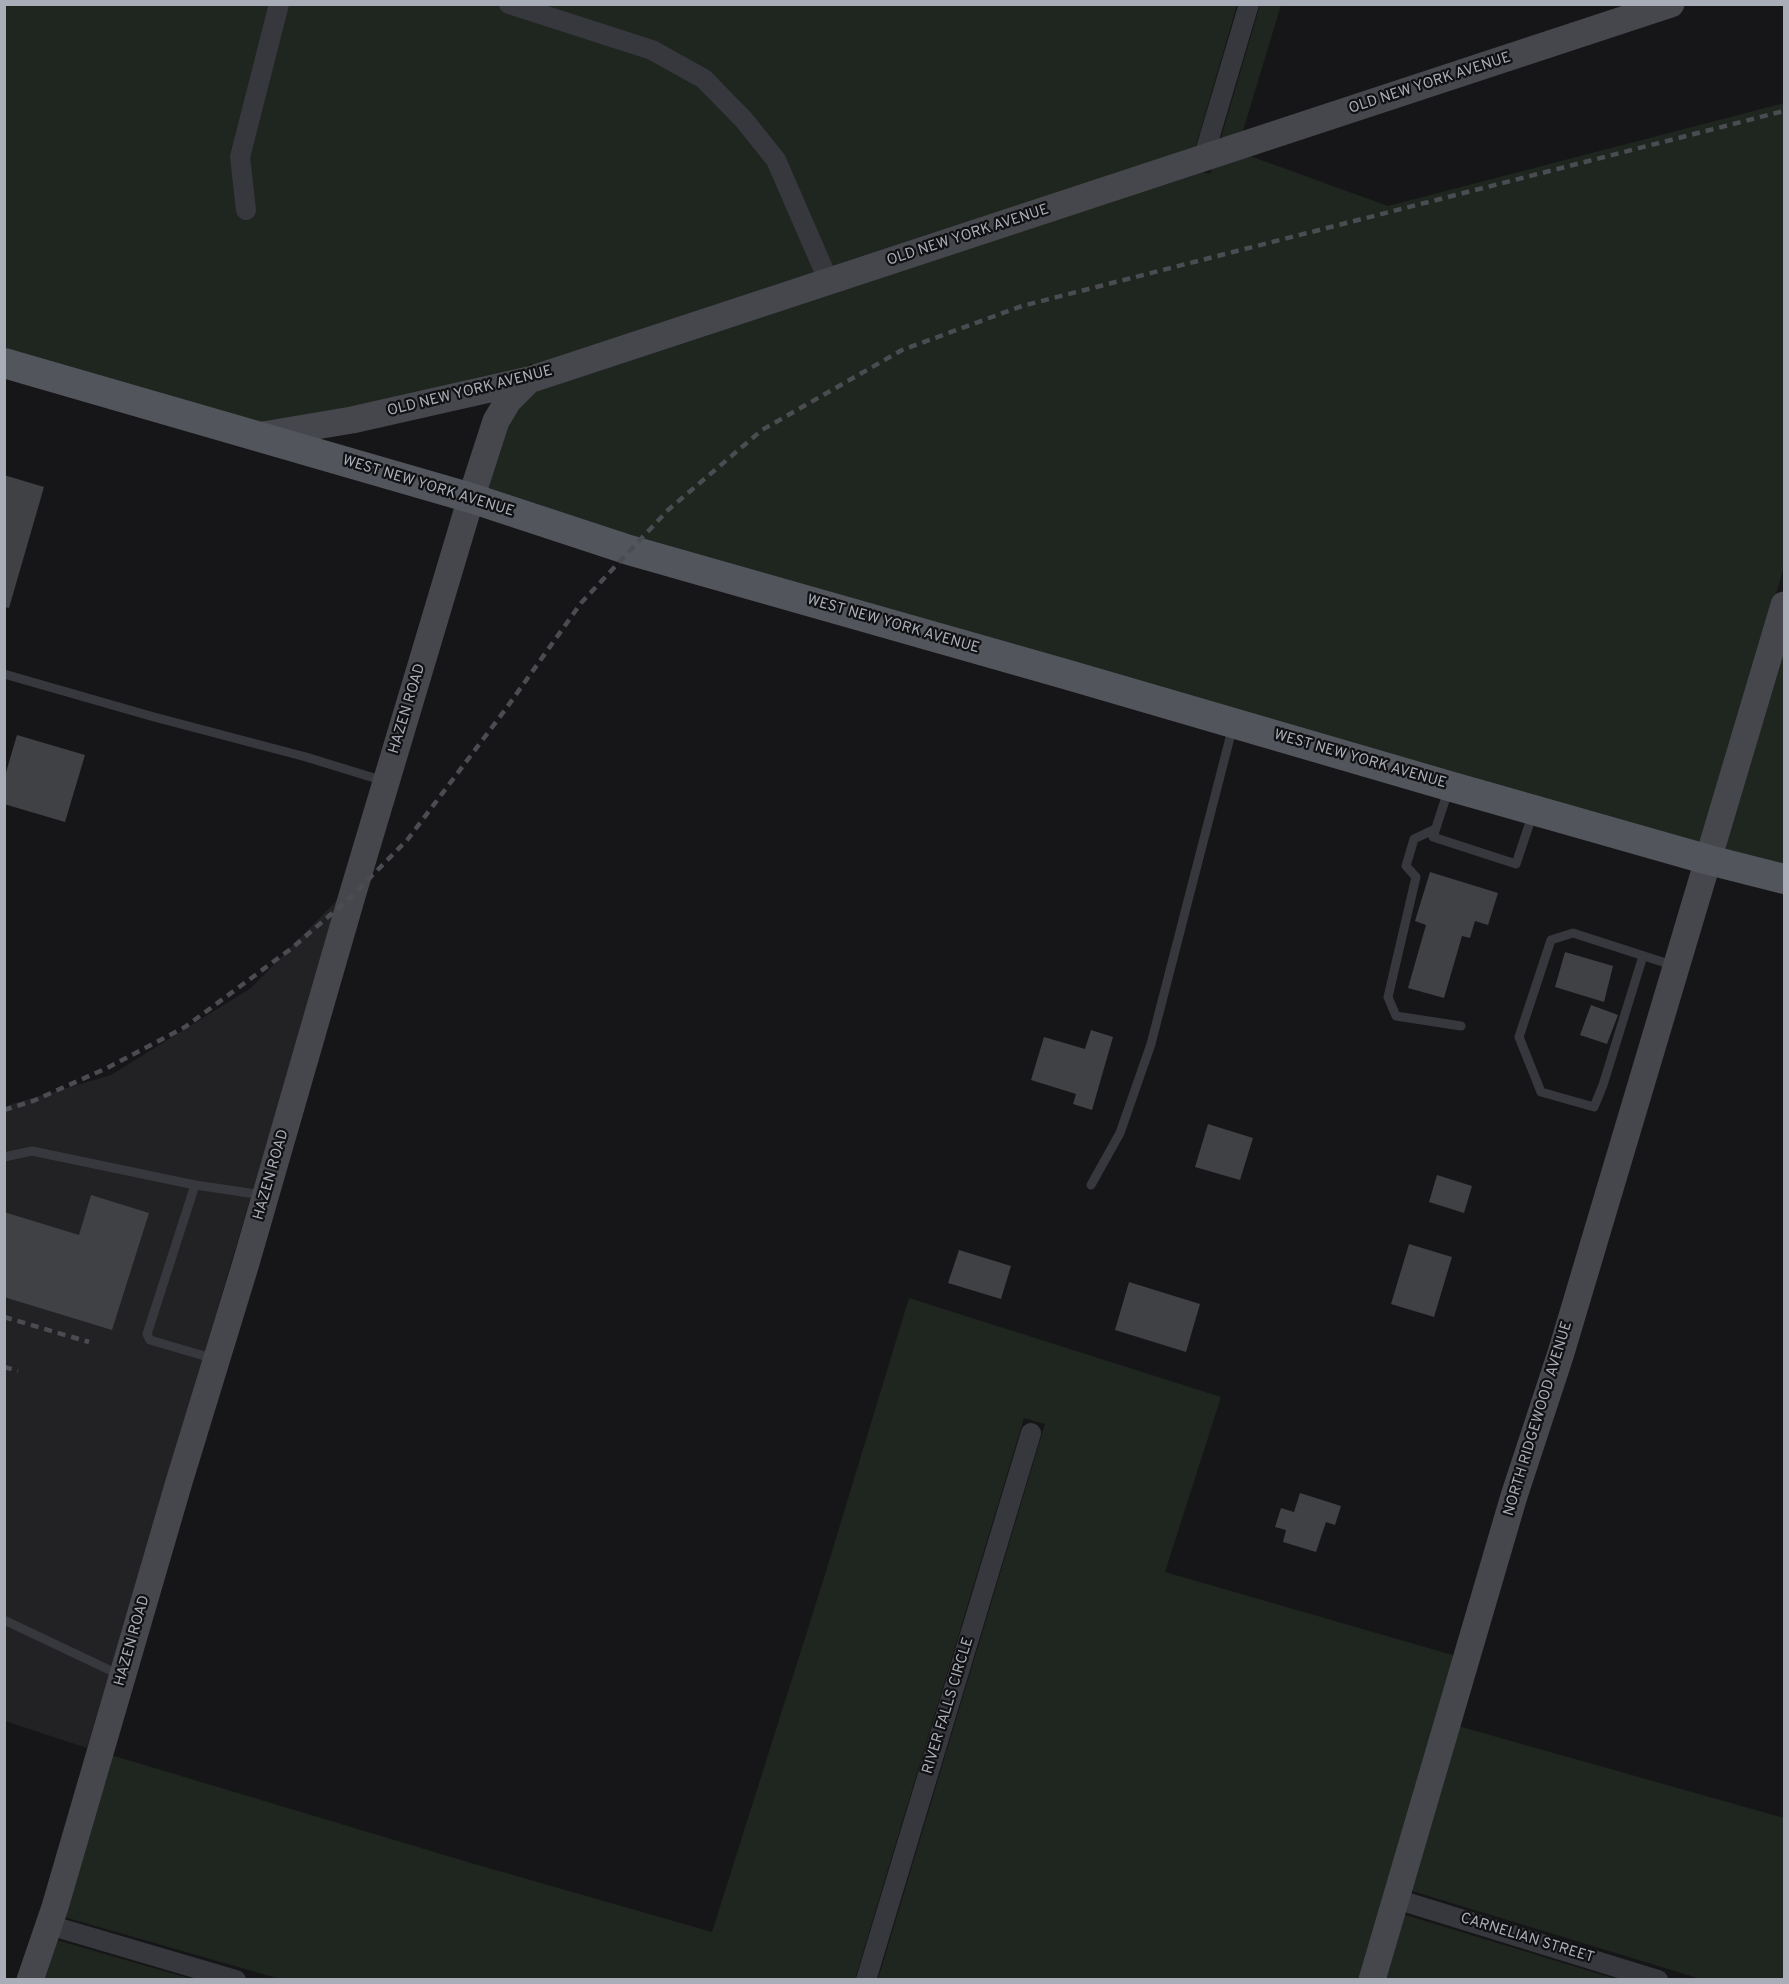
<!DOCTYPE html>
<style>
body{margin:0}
#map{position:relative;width:1789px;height:1984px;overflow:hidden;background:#161618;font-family:Overpass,sans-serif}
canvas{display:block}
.frame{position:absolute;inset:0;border:6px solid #a8adb8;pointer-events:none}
</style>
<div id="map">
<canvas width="1789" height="1984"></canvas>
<div class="frame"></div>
</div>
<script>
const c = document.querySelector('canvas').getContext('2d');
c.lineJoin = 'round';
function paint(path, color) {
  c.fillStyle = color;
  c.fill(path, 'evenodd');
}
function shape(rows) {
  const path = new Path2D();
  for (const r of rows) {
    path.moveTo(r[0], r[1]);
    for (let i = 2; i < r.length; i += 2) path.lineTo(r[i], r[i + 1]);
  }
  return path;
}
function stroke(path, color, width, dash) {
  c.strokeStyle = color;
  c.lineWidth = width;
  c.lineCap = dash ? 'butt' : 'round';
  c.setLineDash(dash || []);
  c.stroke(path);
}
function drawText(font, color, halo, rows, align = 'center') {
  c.font = font + ' Overpass,sans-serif';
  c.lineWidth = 4.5;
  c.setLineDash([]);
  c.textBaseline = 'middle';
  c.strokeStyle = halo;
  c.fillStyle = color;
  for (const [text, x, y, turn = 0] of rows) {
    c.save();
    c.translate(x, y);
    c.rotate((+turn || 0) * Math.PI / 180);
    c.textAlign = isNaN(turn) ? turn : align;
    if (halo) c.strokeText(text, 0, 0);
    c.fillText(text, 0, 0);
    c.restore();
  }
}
const built = shape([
 [340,897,87,1748,5,1721,5,1106,111,1075,251,988]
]);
const green = shape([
 [4,5,1237,5,1195,149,534,366,531,363,525,368,351,407,259,423,5,350],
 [1260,5,1281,5,1242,134,1220,141],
 [1784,103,1784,567,1702,845,633,538,485,490,505,426,517,409,534,391,1203,172,1210,174,1212,169,1250,156,1388,206],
 [1784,644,1784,866,1723,851],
 [909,1298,1221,1397,1165,1572,1456,1656,1360,1979,878,1979,1045,1424,1024,1418,855,1979,280,1979,64,1917,111,1755,471,1863,712,1932,823,1581],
 [1458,1726,1784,1818,1784,1979,1701,1979,1409,1890],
 [1402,1914,1616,1979,1383,1980],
 [56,1940,192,1979,42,1980]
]);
const building = shape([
 [4,475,44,487,9,608,4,607],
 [17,735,85,755,65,822,4,804,4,779],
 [1430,872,1498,893,1488,925,1475,921,1470,938,1462,936,1444,998,1408,988,1426,925,1415,921],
 [1565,952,1613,966,1604,1002,1555,987],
 [1591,1005,1618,1015,1607,1044,1580,1035],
 [1091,1030,1113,1037,1092,1110,1073,1104,1076,1094,1031,1080,1044,1037,1085,1049],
 [1208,1124,1253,1138,1240,1180,1195,1167],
 [1437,1175,1472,1186,1464,1213,1429,1202],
 [91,1195,149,1213,112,1330,4,1297,4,1212,79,1235],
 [1409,1244,1452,1257,1434,1317,1391,1304],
 [959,1250,1011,1266,1001,1299,948,1283],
 [1129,1282,1200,1304,1186,1352,1115,1330],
 [1300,1493,1341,1506,1335,1525,1326,1522,1316,1552,1283,1542,1286,1530,1275,1527,1281,1508,1294,1512]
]);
const lane = shape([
 [4,674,154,717,306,757,384,781],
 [1448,791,1433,837,1516,864,1533,813],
 [1435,829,1414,839,1406,866,1416,877,1388,997,1396,1016,1461,1026],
 [1643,956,1603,1085,1594,1107,1541,1092,1519,1037,1551,940,1573,933,1675,966],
 [4,1157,32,1151,195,1185,263,1195],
 [195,1185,147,1334,150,1340,215,1359],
 [1091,1185,1120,1133,1151,1044,1233,726],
 [4,1620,120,1675]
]);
const street = shape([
 [509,4,652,50,704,79,744,120,776,160,829,282],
 [1203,159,1249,4],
 [246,210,240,157,279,4],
 [1396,1899,1658,1980],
 [49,1925,236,1980],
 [866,1980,1031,1433]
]);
const secondary = shape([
 [257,436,352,420,529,380,1671,4],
 [30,1980,55,1907,179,1482,246,1263,352,896,471,498,496,421,508,401,529,380],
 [1372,1980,1514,1496,1561,1353,1784,605]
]);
const primary = shape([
 [4,363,471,498,629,550,1065,674,1449,786,1709,860,1784,879]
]);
const rail = shape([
 [4,1110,33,1101,107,1068,185,1027,292,948,352,896,408,839,505,710,581,603,668,510,762,430,902,350,1022,306,1784,111],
 [4,1317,89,1342],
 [4,1367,18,1371]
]);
const streetNames = [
 ["OLD NEW YORK AVENUE",1430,84,-18],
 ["OLD NEW YORK AVENUE",968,236,-18],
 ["OLD NEW YORK AVENUE",470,392,-14],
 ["WEST NEW YORK AVENUE",428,487,17],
 ["WEST NEW YORK AVENUE",893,625,16],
 ["HAZEN ROAD",408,709,-73],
 ["WEST NEW YORK AVENUE",1360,760,16],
 ["HAZEN ROAD",272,1175,-74],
 ["NORTH RIDGEWOOD AVENUE",1539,1419,-73],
 ["HAZEN ROAD",133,1641,-74],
 ["RIVER FALLS CIRCLE",949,1706,-73],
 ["CARNELIAN STREET",1527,1939,17]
];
paint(built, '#222225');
paint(green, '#1e261f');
paint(building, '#404145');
stroke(lane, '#37383d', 9);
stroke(street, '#37383d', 20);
stroke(secondary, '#45474d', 27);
stroke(primary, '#53555c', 30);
stroke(rail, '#4a4c52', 4.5, [8, 6]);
drawText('15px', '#a8adb8', '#111113', streetNames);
</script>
